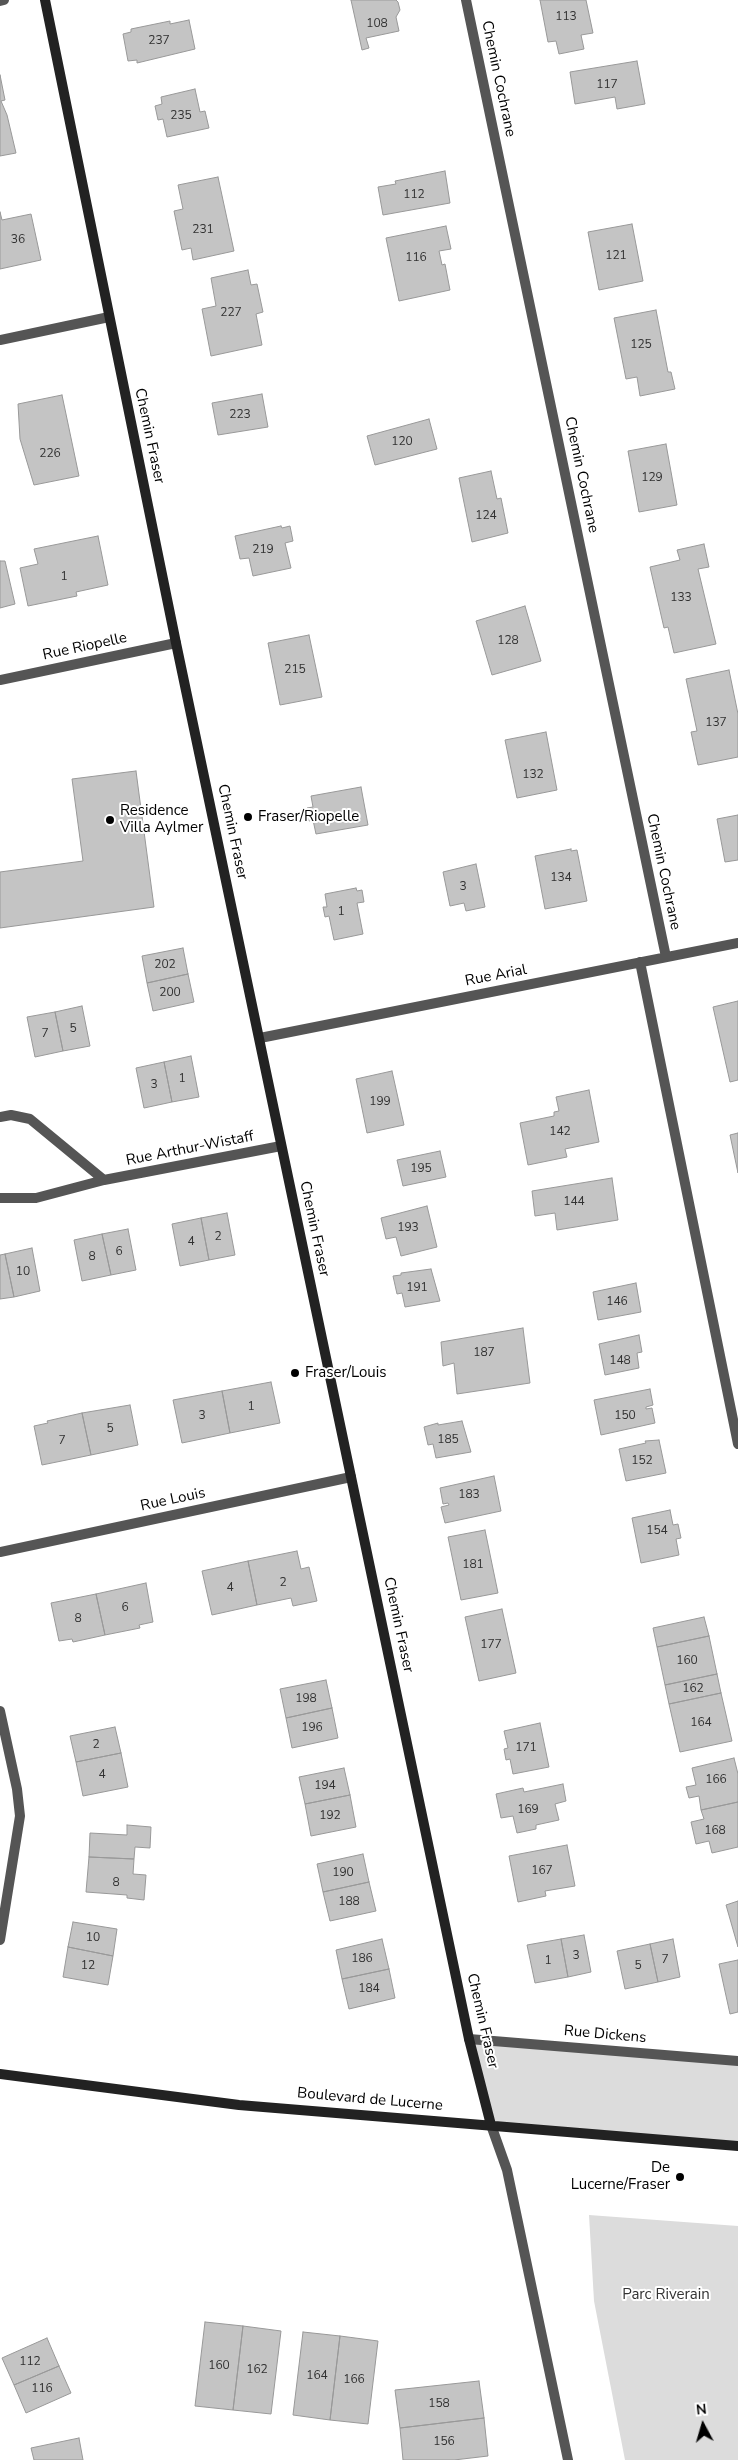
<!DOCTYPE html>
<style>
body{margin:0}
#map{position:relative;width:738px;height:2460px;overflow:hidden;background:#fff;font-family:"Nunito Sans",sans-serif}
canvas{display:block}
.north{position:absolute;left:678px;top:2400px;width:50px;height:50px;-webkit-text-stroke:4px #fff;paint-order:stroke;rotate:354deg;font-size:14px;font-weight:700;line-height:20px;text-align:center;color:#000}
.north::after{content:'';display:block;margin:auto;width:18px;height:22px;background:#000;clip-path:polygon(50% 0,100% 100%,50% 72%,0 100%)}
</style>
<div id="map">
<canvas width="738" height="2460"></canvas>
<div class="north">N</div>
</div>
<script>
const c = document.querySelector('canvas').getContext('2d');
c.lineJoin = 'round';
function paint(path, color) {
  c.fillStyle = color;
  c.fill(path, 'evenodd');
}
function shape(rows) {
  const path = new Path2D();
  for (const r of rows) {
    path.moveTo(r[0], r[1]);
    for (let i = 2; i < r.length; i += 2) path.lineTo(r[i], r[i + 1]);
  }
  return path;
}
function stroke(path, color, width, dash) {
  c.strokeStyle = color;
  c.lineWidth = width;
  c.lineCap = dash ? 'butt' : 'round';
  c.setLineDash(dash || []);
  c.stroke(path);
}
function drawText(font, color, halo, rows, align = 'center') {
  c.font = font + ' "Nunito Sans",sans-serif';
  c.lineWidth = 4;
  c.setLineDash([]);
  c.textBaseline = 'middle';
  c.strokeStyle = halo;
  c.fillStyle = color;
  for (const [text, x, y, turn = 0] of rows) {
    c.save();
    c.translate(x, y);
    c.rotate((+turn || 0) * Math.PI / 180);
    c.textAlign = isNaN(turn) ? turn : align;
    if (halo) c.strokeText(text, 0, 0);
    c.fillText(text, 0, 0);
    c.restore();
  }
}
const green = shape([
 [469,2039,738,2061,738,2146,491,2125],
 [589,2215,738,2226,738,2460,625,2460,594,2301]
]);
const building = shape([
 [351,0,396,0,398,2,400,10,396,17,399,31,366,38,369,48,362,50,351,0],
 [540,0,586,0,593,33,581,35,584,49,559,54,556,41,548,42,540,0],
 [189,20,195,49,137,63,137,60,128,61,123,34,131,32,131,29,170,21,170,24,189,20],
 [637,61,645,104,617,109,615,97,575,104,570,72,637,61],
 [0,75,5,100,1,101,7,115,16,153,0,156,0,75],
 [195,89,200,112,205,111,209,128,167,137,163,119,158,120,155,106,162,104,161,97,195,89],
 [445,171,450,203,383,215,378,187,396,184,395,181,445,171],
 [218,177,234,251,193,260,191,248,182,250,174,211,183,209,178,185,218,177],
 [0,212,2,220,31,214,41,260,0,269,0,212],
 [632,224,643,281,599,290,588,232,632,224],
 [446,226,451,249,439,251,442,265,445,264,450,290,399,301,386,238,446,226],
 [248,270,251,285,257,284,263,312,256,314,262,345,211,356,202,309,216,306,211,278,248,270],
 [656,310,668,372,671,372,675,389,640,396,637,377,626,379,614,318,656,310],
 [262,394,268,427,218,435,212,403,262,394],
 [62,395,79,476,34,485,20,439,18,404,62,395],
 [429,419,437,449,375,465,367,436,429,419],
 [666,444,677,505,639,512,628,451,666,444],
 [491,471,497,499,501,498,508,533,472,542,459,478,491,471],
 [281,526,282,528,290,526,293,541,285,543,291,568,253,576,249,558,240,559,235,536,281,526],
 [98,536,108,585,76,592,77,596,28,606,20,568,38,564,34,549,98,536],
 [704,544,709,567,698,569,716,644,674,653,668,627,664,628,650,567,680,560,677,550,704,544],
 [0,561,5,561,15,604,0,608,0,561],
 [525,606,541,661,492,675,476,621,525,606],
 [309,635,322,697,280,705,268,643,309,635],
 [729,670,738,714,738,757,698,765,691,732,697,731,686,679,729,670],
 [546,732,557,790,517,798,505,740,546,732],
 [136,771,154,907,0,928,0,872,83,861,72,779,136,771],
 [361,787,368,825,316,834,313,820,309,821,307,808,313,807,311,796,361,787],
 [738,815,738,860,725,862,717,819,738,815],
 [571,849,571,851,577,850,587,901,545,909,535,856,571,849],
 [476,864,485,907,466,911,464,903,450,906,443,872,476,864],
 [356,888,357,891,362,890,364,902,357,903,363,934,334,940,329,916,325,917,323,907,327,907,325,894,356,888],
 [183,948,188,974,147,983,142,956,183,948],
 [188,974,194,1002,153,1011,147,983,188,974],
 [738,1001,738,1080,730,1082,713,1007,738,1001],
 [82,1006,90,1046,63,1051,55,1012,82,1006],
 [55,1012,63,1051,35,1057,27,1017,55,1012],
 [191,1056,199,1097,172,1102,164,1062,191,1056],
 [164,1062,172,1102,144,1108,136,1068,164,1062],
 [392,1071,404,1125,367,1133,356,1079,392,1071],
 [589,1090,599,1142,565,1149,567,1157,528,1165,520,1123,554,1116,554,1112,559,1111,556,1097,589,1090],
 [738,1133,738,1173,730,1135,738,1133],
 [440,1151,446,1177,403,1186,397,1160,440,1151],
 [612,1178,618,1220,557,1230,555,1213,535,1216,532,1191,612,1178],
 [427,1206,437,1247,401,1256,396,1237,386,1239,381,1218,427,1206],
 [227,1213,235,1255,209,1260,201,1218,227,1213],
 [201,1218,209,1260,180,1266,172,1224,201,1218],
 [128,1229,136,1270,111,1275,102,1234,128,1229],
 [102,1234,111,1275,82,1281,74,1240,102,1234],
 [32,1248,40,1291,14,1297,5,1254,32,1248],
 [5,1254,14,1297,0,1299,0,1255,5,1254],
 [431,1269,440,1301,405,1307,402,1293,397,1294,393,1276,401,1275,401,1273,431,1269],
 [636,1283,641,1312,598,1320,593,1292,636,1283],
 [523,1328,530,1383,457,1394,454,1363,443,1366,441,1342,523,1328],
 [639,1335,642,1352,637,1353,639,1368,605,1375,599,1344,639,1335],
 [271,1382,280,1423,230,1433,222,1391,271,1382],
 [650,1389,653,1405,646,1407,646,1409,652,1408,655,1423,601,1435,594,1400,650,1389],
 [222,1391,230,1433,182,1443,173,1400,222,1391],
 [130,1405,138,1445,91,1455,82,1413,130,1405],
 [82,1413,91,1455,42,1465,34,1426,48,1423,47,1421,82,1413],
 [462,1421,471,1452,436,1458,433,1444,428,1445,424,1427,438,1423,438,1425,462,1421],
 [659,1440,666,1473,626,1481,619,1449,646,1443,645,1441,659,1440],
 [494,1476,501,1511,445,1523,441,1507,449,1505,448,1503,443,1504,440,1488,494,1476],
 [670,1510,673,1525,678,1524,681,1538,676,1539,679,1555,641,1563,632,1518,670,1510],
 [485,1530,498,1593,461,1600,448,1537,485,1530],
 [297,1551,301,1569,309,1567,317,1601,293,1606,291,1598,257,1605,248,1561,297,1551],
 [248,1561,257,1605,212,1615,202,1571,248,1561],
 [146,1583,153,1622,139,1625,140,1628,105,1635,96,1594,146,1583],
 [96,1594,105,1635,73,1642,72,1639,59,1641,51,1603,96,1594],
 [502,1609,516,1673,479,1681,465,1617,502,1609],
 [704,1617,709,1636,657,1647,653,1628,704,1617],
 [709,1636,717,1674,665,1685,657,1647,709,1636],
 [717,1674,721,1693,669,1704,665,1685,717,1674],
 [326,1680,332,1708,286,1718,280,1689,326,1680],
 [721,1693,732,1741,680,1752,669,1704,721,1693],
 [332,1708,338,1738,292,1748,286,1718,332,1708],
 [540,1723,549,1767,513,1774,510,1759,506,1760,504,1749,508,1748,504,1731,540,1723],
 [115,1727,121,1753,76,1762,70,1736,115,1727],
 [121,1753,128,1787,83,1796,76,1762,121,1753],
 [734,1758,738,1774,738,1802,701,1810,699,1796,689,1798,686,1787,696,1785,692,1768,734,1758],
 [344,1768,350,1795,305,1804,299,1777,344,1768],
 [563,1784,566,1801,555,1804,559,1820,536,1825,536,1829,517,1833,513,1816,501,1818,496,1794,523,1788,524,1792,563,1784],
 [350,1795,356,1827,311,1836,305,1804,350,1795],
 [738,1802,738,1847,712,1853,709,1841,696,1844,691,1822,704,1819,701,1810,738,1802],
 [127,1825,151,1827,150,1848,135,1847,134,1859,89,1857,90,1833,127,1835,127,1825],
 [567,1845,575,1886,545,1891,546,1896,518,1902,509,1856,567,1845],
 [363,1854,369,1882,323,1892,317,1864,363,1854],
 [89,1857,134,1859,133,1874,146,1875,144,1900,127,1898,127,1895,86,1892,89,1857],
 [369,1882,376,1911,330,1921,323,1892,369,1882],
 [738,1901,738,1947,726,1905,738,1901],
 [73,1922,117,1929,113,1956,68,1947,73,1922],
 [584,1935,591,1972,568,1977,561,1939,584,1935],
 [382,1939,389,1969,342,1979,336,1950,382,1939],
 [561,1939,568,1977,535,1983,527,1945,561,1939],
 [673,1939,680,1977,658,1982,650,1944,673,1939],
 [650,1944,658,1982,625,1989,617,1951,650,1944],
 [68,1947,113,1956,108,1985,63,1977,68,1947],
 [738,1960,738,2012,730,2014,719,1964,738,1960],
 [389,1969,395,1998,349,2009,342,1979,389,1969],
 [205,2322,243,2326,233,2410,195,2406,205,2322],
 [243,2326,281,2331,271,2414,233,2410,243,2326],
 [303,2332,340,2336,330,2420,293,2415,303,2332],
 [340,2336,378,2341,368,2424,330,2420,340,2336],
 [47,2338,59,2366,14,2385,2,2358,47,2338],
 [59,2366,71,2393,26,2413,14,2385,59,2366],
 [479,2381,484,2418,400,2428,395,2390,479,2381],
 [484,2418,488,2456,454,2460,403,2460,400,2428,484,2418],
 [79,2438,83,2460,34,2460,31,2448,79,2438]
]);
const street = shape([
 [466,0,666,957],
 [0,1,4,0],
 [0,340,109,317],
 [0,680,176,643],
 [640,962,738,1444],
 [260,1038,738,943],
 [0,1117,11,1115,30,1119,104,1180],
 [0,1198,36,1198,104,1180,281,1146],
 [0,1552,351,1477],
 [0,1711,17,1789,20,1816,0,1940],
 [469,2039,738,2061],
 [491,2125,507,2170,568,2460]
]);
const secondary = shape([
 [45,0,176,643,469,2039,491,2125],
 [0,2074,239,2105,738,2146]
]);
const markers = [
 [248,817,5,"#000"],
 [110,820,5,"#000"],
 [295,1373,5,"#000"],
 [680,2177,5,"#000"]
];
const numberNames = [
 ["113",566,17],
 ["108",377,24],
 ["237",159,41],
 ["117",607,85],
 ["235",181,116],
 ["112",414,195],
 ["231",203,230],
 ["36",18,240],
 ["121",616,256],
 ["116",416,258],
 ["227",231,313],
 ["125",641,345],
 ["223",240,415],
 ["120",402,442],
 ["226",50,454],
 ["129",652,478],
 ["124",486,516],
 ["219",263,550],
 ["1",64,577],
 ["133",681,598],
 ["128",508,641],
 ["215",295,670],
 ["137",716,723],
 ["132",533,775],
 ["134",561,878],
 ["3",463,887],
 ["1",341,912],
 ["202",165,965],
 ["200",170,993],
 ["5",73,1029],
 ["7",45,1034],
 ["1",182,1079],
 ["3",154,1085],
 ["199",380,1102],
 ["142",560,1132],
 ["195",421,1169],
 ["144",574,1202],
 ["193",408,1228],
 ["2",218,1237],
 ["4",191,1242],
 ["6",119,1252],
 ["8",92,1257],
 ["10",23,1272],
 ["191",417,1288],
 ["146",617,1302],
 ["187",484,1353],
 ["148",620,1361],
 ["1",251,1407],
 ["3",202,1416],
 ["150",625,1416],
 ["5",110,1429],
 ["185",448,1440],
 ["7",62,1441],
 ["152",642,1461],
 ["183",469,1495],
 ["154",657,1531],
 ["181",473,1565],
 ["2",283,1583],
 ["4",230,1588],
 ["6",125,1608],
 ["8",78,1619],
 ["177",491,1645],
 ["160",687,1661],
 ["162",693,1689],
 ["198",306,1699],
 ["164",701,1723],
 ["196",312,1728],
 ["2",96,1745],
 ["171",526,1748],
 ["4",102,1775],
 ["166",716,1780],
 ["194",325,1786],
 ["169",528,1810],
 ["192",330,1816],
 ["168",715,1831],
 ["167",542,1871],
 ["190",343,1873],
 ["8",116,1883],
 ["188",349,1902],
 ["10",93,1938],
 ["3",576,1956],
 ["186",362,1959],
 ["7",665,1960],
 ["1",548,1961],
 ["12",88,1966],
 ["5",638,1966],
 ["184",369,1989],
 ["112",30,2362],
 ["160",219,2366],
 ["162",257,2370],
 ["164",317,2376],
 ["166",354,2380],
 ["116",42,2389],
 ["158",439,2404],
 ["156",444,2442]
];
const streetNames = [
 ["Chemin Cochrane",498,79,78],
 ["Chemin Fraser",149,436,78],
 ["Chemin Cochrane",581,475,78],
 ["Rue Riopelle",85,647,-12],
 ["Chemin Fraser",232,832,78],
 ["Chemin Cochrane",663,872,78],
 ["Rue Arial",496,976,-11],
 ["Rue Arthur-Wistaff",190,1149,-11],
 ["Chemin Fraser",314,1229,78],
 ["Rue Louis",173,1500,-12],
 ["Chemin Fraser",398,1625,78],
 ["Chemin Fraser",482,2021,77],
 ["Rue Dickens",605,2035,5],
 ["Boulevard de Lucerne",370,2100,5]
];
const poiNames = [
 ["Residence",120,811],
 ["Villa Aylmer",120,828],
 ["Fraser/Riopelle",258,817],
 ["Fraser/Louis",305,1373],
 ["De",670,2168,"right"],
 ["Lucerne/Fraser",670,2185,"right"]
];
const parkNames = [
 ["Parc Riverain",666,2295]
];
paint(green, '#dcdcdc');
paint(building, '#c4c4c4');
stroke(building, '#999', 1);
stroke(street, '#555', 10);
stroke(secondary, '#222', 10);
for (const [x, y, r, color] of markers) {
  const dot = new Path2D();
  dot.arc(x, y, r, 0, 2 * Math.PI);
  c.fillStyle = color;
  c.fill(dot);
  stroke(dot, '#fff', 2);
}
drawText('12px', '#313131', null, numberNames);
drawText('15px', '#000', '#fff', streetNames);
drawText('15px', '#000', '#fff', poiNames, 'left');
drawText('15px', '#333', '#fff', parkNames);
</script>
